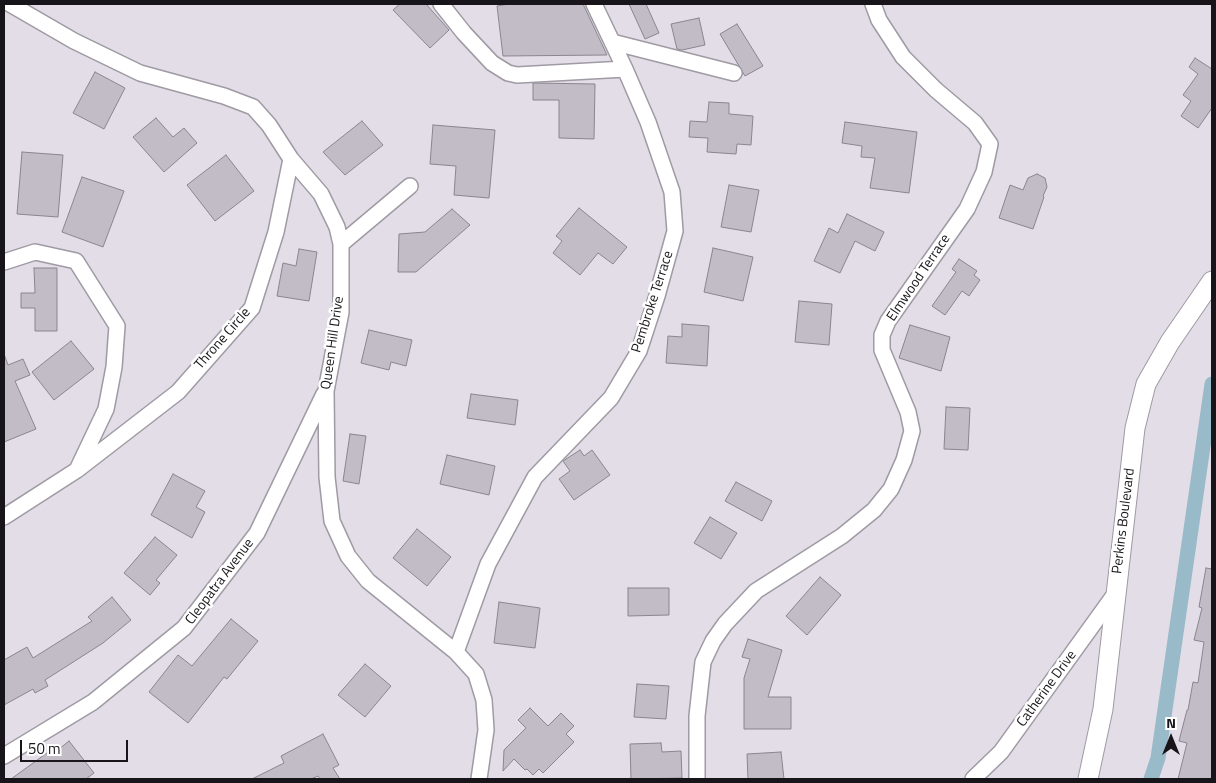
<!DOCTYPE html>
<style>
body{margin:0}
#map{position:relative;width:1216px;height:783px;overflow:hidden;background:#e2dde7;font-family:"Titillium Web",sans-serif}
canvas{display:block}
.frame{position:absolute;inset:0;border:5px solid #171519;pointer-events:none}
.north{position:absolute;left:1146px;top:713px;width:50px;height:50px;-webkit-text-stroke:4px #fff;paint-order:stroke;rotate:0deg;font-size:14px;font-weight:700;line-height:20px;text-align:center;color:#171519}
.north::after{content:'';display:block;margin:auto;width:18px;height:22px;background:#171519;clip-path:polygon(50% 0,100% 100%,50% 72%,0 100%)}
.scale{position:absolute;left:20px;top:740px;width:108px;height:22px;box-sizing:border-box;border:2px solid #171519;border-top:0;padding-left:6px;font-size:15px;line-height:18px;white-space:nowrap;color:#171519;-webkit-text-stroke:4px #fff;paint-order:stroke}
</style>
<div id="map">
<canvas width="1216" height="783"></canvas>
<div class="frame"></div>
<div class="north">N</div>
<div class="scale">50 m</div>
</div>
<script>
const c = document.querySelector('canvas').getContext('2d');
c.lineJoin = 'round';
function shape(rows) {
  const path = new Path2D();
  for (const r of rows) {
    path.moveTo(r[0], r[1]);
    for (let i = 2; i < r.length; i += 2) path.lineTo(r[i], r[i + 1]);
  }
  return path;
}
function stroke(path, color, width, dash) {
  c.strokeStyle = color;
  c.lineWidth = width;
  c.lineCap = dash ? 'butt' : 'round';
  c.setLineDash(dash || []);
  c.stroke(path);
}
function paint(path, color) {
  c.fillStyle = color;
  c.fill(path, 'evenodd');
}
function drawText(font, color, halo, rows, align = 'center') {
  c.font = font + ' "Titillium Web",sans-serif';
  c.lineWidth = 5;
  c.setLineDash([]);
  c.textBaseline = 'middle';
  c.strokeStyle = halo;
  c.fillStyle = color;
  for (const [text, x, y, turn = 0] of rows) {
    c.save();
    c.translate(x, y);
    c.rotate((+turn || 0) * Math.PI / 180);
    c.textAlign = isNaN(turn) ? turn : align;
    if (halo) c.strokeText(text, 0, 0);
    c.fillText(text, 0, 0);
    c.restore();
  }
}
const canal = shape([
 [1151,779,1158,758,1212,384]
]);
const building = shape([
 [400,4,426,4,449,30,430,48,393,10,400,4],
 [509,4,583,4,607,55,503,56,497,6,509,4],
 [629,4,646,4,659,33,645,39,629,4],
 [699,18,705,45,682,50,677,49,671,24,699,18],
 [737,24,763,66,745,76,720,34,737,24],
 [1195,58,1212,69,1212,108,1198,128,1181,116,1191,101,1183,95,1198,74,1189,67,1195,58],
 [95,72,125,88,104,129,73,113,95,72],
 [533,83,595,84,594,139,559,138,559,100,533,100,533,83],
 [709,102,729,103,729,114,753,116,751,145,737,144,736,154,707,152,708,138,689,137,690,121,707,122,709,102],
 [156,118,173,137,184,128,197,143,164,172,133,137,156,118],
 [362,121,383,145,345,175,323,152,362,121],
 [845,122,917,132,909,193,870,188,875,158,861,157,862,146,842,143,845,122],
 [433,125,495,130,489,198,454,195,456,166,430,164,433,125],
 [22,152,63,155,58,217,17,214,22,152],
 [226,155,254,191,215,221,187,185,226,155],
 [1037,174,1045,178,1047,187,1043,196,1044,197,1033,229,999,218,1010,185,1023,190,1028,178,1037,174],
 [82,177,124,191,103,247,62,232,82,177],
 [729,185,759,190,751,232,721,227,729,185],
 [579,208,627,247,613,264,598,253,580,275,553,253,562,241,556,236,579,208],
 [452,209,470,225,416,272,398,272,399,234,425,232,452,209],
 [847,214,884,232,875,251,855,241,840,273,814,261,829,228,838,233,847,214],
 [713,248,753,257,743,301,704,292,713,248],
 [299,249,317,252,309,301,277,296,283,263,296,266,299,249],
 [959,259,977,271,974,275,980,280,969,296,962,291,945,315,932,306,956,272,952,269,959,259],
 [34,268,57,268,57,331,35,331,35,308,21,308,21,293,35,293,34,268],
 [799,301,832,304,829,345,795,342,799,301],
 [682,324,709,326,707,366,666,363,668,336,682,337,682,324],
 [910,325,950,337,941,371,899,358,910,325],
 [369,330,412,340,406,366,391,362,389,370,361,363,369,330],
 [71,341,94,369,54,400,32,372,71,341],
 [4,354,8,365,23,359,30,375,15,381,36,429,4,442,4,354],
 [471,394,518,400,515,425,467,418,471,394],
 [946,407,970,408,968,450,944,449,946,407],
 [350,434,366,436,359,484,343,481,350,434],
 [580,450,584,456,592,450,610,475,574,500,559,479,570,471,563,461,580,450],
 [447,455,495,466,489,495,440,484,447,455],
 [173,474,205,491,196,507,205,512,192,538,151,515,173,474],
 [736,482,772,501,762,521,725,501,736,482],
 [710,517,737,533,721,559,694,543,710,517],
 [417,529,451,557,427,586,393,558,417,529],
 [155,537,177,555,156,580,160,583,150,595,124,573,155,537],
 [1206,568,1212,569,1212,779,1178,779,1187,743,1179,741,1187,710,1188,710,1193,682,1198,683,1204,642,1194,640,1202,608,1199,607,1206,568],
 [820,577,841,595,807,635,786,616,820,577],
 [628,588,669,588,669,615,628,616,628,588],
 [112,597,131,620,103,643,45,680,48,686,35,693,33,689,4,705,4,660,27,647,33,658,92,621,88,617,112,597],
 [499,602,540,608,535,648,494,643,499,602],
 [231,619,258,641,227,679,224,677,188,723,149,692,178,655,192,666,231,619],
 [748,639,782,650,768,697,791,697,791,729,744,729,744,678,750,659,742,657,748,639],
 [365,664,391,686,365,717,338,695,365,664],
 [637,684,669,686,666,719,634,717,637,684],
 [530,708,548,726,561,713,574,726,566,734,574,742,543,773,539,769,533,775,527,769,525,770,514,759,503,771,504,750,526,728,518,720,530,708],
 [323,734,339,765,333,768,340,779,320,779,318,776,311,779,252,779,284,763,281,756,323,734],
 [69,741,94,773,86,779,11,779,51,750,53,754,69,741],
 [661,743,662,752,681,751,682,778,631,779,630,744,661,743],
 [781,752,784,779,748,779,747,754,781,752]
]);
const minor = shape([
 [10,4,74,41,140,73,224,96,253,107,269,125,291,159,321,194,337,227,341,244,341,312,326,391,327,477,332,521,348,556,368,581,456,652,476,674,484,700,486,730,479,779],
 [441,4,464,33,492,63,508,73,517,75,625,69],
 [612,42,734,73],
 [341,244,410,186],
 [4,262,35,252,76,261,117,326,114,367,106,409,77,470,4,517],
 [77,470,178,392,252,308,276,232,291,159],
 [456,652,488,564,535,477,611,398,639,351,657,296,675,231,672,192,648,122,625,69,594,4],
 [4,756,93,702,184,628,257,533,324,394],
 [697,779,697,716,703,662,713,641,725,624,756,591,842,536,874,510,891,489,904,460,912,431,908,412,882,350,882,335,888,321,967,209,984,172,990,144,975,123,936,90,903,57,879,20,873,4],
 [973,779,1001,752,1115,594]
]);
const tertiary = shape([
 [1088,779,1103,709,1135,428,1146,384,1170,342,1212,281]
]);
const streetNames = [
 ["Elmwood Terrace",919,278,-56],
 ["Pembroke Terrace",653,302,-72],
 ["Throne Circle",223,339,-49],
 ["Queen Hill Drive",333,343,-82],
 ["Perkins Boulevard",1124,521,-83],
 ["Cleopatra Avenue",220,582,-53],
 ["Catherine Drive",1047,689,-54]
];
stroke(canal, '#99bac8', 15);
paint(building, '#c1bcc6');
stroke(building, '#8a858e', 1);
stroke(minor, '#9f9aa3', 18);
stroke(tertiary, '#9f9aa3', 21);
stroke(minor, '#fff', 15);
stroke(tertiary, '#fff', 19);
drawText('14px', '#171519', '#fff', streetNames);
</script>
